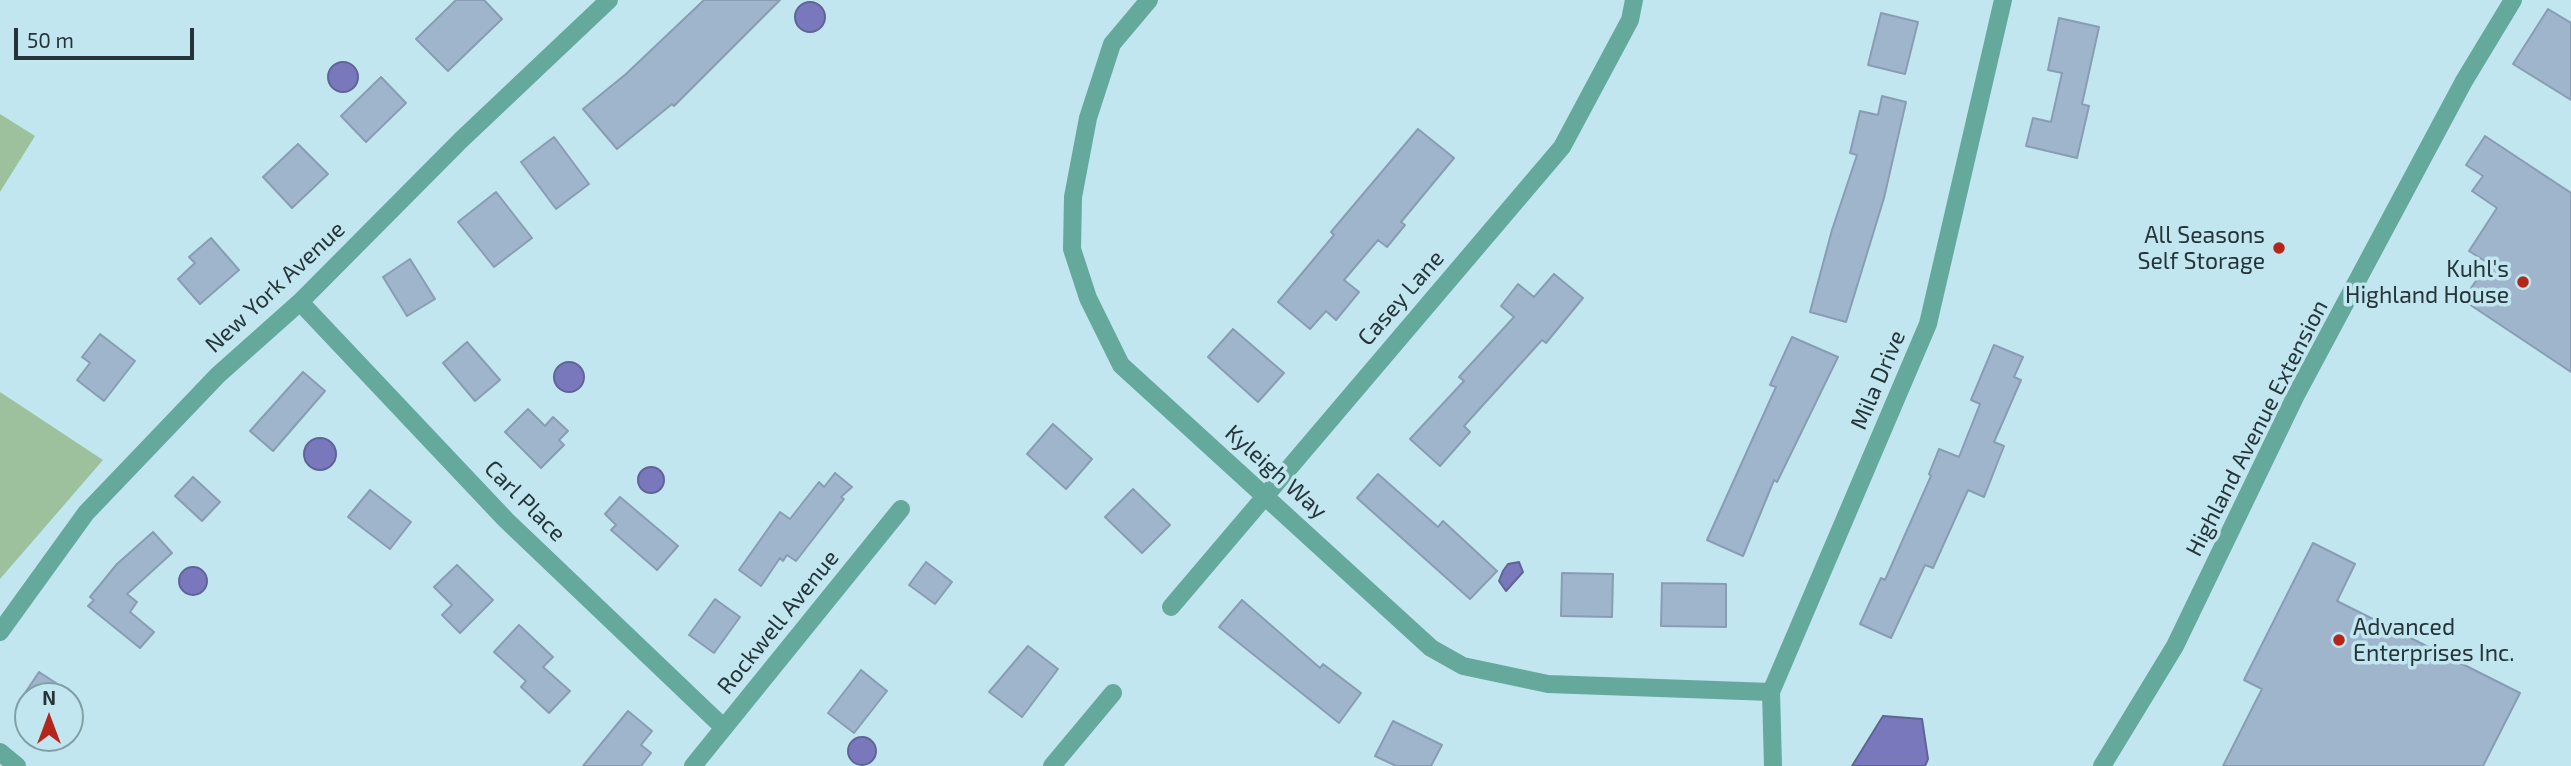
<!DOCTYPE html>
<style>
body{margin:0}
#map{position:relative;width:2571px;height:766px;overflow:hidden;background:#c1e6ef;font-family:"Exo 2",sans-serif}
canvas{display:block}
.north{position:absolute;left:14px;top:682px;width:70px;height:70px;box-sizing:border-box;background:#c1e6ef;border:2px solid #839fa6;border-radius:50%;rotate:0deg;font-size:19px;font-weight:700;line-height:28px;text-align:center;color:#253438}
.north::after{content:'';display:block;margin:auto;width:24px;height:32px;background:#b4251b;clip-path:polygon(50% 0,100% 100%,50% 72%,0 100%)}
.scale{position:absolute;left:14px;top:28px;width:180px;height:32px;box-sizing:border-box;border:4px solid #253438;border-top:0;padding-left:9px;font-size:21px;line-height:24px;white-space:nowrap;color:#253438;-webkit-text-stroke:5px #c1e6ef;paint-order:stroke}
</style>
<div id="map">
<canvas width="2571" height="766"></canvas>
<div class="north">N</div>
<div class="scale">50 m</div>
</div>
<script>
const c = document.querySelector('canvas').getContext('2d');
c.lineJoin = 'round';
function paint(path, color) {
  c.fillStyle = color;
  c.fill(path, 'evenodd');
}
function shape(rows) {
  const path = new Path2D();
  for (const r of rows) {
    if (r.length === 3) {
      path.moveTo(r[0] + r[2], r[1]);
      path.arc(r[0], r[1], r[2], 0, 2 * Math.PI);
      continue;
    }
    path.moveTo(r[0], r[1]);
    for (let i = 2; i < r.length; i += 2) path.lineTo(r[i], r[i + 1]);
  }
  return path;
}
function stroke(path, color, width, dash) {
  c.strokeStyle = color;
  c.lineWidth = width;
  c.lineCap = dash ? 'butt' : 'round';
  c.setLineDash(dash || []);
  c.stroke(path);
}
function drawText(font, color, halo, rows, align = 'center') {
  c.font = font + ' "Exo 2",sans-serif';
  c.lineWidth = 7;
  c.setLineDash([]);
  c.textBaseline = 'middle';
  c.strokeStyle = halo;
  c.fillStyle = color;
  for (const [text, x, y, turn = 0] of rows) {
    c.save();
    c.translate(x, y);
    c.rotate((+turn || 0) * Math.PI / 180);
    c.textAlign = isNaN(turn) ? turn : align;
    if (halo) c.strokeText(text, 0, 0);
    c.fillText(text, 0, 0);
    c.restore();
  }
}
const green = shape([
 [0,114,35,136,0,192],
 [0,392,103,460,0,579]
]);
const water = shape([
 [810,17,15],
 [343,77,15],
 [569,377,15],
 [320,454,16],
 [651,480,13],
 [1519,562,1523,572,1506,591,1499,581,1503,571,1508,564,1519,562],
 [193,581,14],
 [1883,716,1922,719,1928,759,1925,766,1852,766,1883,716],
 [862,751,14]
]);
const building = shape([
 [456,0,484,0,502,19,448,71,416,39,456,0],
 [704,0,780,0,674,106,672,104,617,149,583,109,626,74,704,0],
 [2548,9,2571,23,2571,100,2513,64,2548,9],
 [1881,13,1918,22,1905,74,1868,65,1881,13],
 [2059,18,2099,27,2082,104,2089,106,2077,158,2026,146,2033,118,2051,122,2062,73,2048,70,2059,18],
 [381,77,406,103,366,142,341,116,381,77],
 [1882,96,1906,102,1884,198,1846,322,1810,312,1832,230,1857,155,1850,153,1860,111,1878,115,1882,96],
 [1418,129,1454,158,1401,222,1405,225,1387,247,1378,240,1344,280,1359,292,1336,320,1326,311,1310,329,1278,302,1334,235,1331,232,1418,129],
 [2485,136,2571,193,2571,372,2463,300,2488,263,2469,251,2497,208,2472,191,2483,176,2466,165,2485,136],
 [554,137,589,184,556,209,521,162,554,137],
 [298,144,328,174,292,208,263,177,298,144],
 [496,192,532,238,494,267,458,222,496,192],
 [211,238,239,270,200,304,178,279,195,263,189,257,211,238],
 [410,259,435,299,407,316,383,277,410,259],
 [1554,274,1583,298,1546,343,1542,340,1464,426,1470,432,1440,466,1410,439,1464,381,1459,377,1514,317,1501,306,1518,284,1534,297,1554,274],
 [1233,329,1284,373,1258,402,1208,357,1233,329],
 [100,334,135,361,104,401,77,380,90,363,82,357,100,334],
 [1792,337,1838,357,1777,482,1774,480,1743,556,1707,540,1776,387,1770,385,1792,337],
 [467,342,500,380,475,401,443,363,467,342],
 [1994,345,2023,357,2014,377,2021,380,1994,442,2004,446,1984,497,1968,490,1933,568,1925,565,1891,638,1860,624,1881,578,1885,580,1931,476,1929,474,1939,449,1959,457,1980,404,1971,400,1994,345],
 [303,372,325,391,273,451,250,431,303,372],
 [528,409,545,426,553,417,568,431,559,440,564,445,541,468,505,432,528,409],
 [1053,424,1092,459,1066,489,1027,454,1053,424],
 [835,473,852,487,841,497,844,499,796,561,787,555,783,561,780,558,761,586,739,570,780,512,790,519,819,482,824,487,835,473],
 [1378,474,1438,527,1443,521,1497,571,1470,599,1357,498,1378,474],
 [193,477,220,502,202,521,175,496,193,477],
 [1133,489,1170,525,1142,553,1105,517,1133,489],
 [370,490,411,522,390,549,348,517,370,490],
 [620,497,678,546,657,570,611,530,616,525,605,514,620,497],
 [153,532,172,553,127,594,137,602,130,612,154,632,140,648,88,606,94,600,90,597,117,564,153,532],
 [2313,543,2355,564,2337,601,2520,693,2483,766,2223,766,2262,689,2244,680,2313,543],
 [926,562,952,582,935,604,909,585,926,562],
 [457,565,493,600,460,633,442,615,452,605,434,587,457,565],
 [1562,573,1613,574,1612,617,1561,616,1562,573],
 [1662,583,1726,584,1726,627,1661,626,1662,583],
 [715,599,740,617,714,653,689,635,715,599],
 [1242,600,1320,668,1323,664,1361,693,1339,723,1219,627,1242,600],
 [519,625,553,657,543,667,570,691,549,713,521,687,526,681,494,652,519,625],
 [1028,646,1058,669,1022,717,989,692,1028,646],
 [861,670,887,691,854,733,828,713,861,670],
 [39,672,76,696,23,696,39,672],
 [628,711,652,731,641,745,651,753,641,766,583,766,628,711],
 [1393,721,1442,745,1431,766,1396,766,1375,756,1393,721]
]);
const minor = shape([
 [1149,0,1112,44,1088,118,1073,197,1072,249,1088,298,1121,365,1431,648,1463,666,1548,684,1771,692],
 [300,302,506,520,723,727],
 [1171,607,1562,147,1630,20,1634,0],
 [0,632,86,513,218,375,300,302,461,140,609,0],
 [0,752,17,766],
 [693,766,901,509],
 [1052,766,1113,693],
 [1773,766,1771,692,1928,324,2003,0]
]);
const tertiary = shape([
 [2102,766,2175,646,2295,397,2464,81,2513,0]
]);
const markers = [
 [2279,248,7,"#b4251b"],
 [2523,282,7,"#b4251b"],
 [2339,640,7,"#b4251b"]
];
const poiNames = [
 ["All Seasons",2265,235],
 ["Self Storage",2265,261],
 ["Kuhl's",2509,269],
 ["Highland House",2509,295],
 ["Advanced",2353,627,"left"],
 ["Enterprises Inc.",2353,653,"left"]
];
const streetNames = [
 ["New York Avenue",275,287,-43],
 ["Casey Lane",1401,298,-49],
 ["Mila Drive",1878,380,-67],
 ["Highland Avenue Extension",2257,428,-63],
 ["Kyleigh Way",1276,472,42],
 ["Carl Place",525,501,45],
 ["Rockwell Avenue",778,622,-51]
];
paint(green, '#9dc19d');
paint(water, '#7a78bd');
stroke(water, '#606495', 2);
paint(building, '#9fb5cc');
stroke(building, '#889db3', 2);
stroke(minor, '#64a99c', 18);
stroke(tertiary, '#64a99c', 18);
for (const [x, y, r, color] of markers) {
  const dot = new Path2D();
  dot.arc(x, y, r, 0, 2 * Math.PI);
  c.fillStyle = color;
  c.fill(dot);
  stroke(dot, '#c1e6ef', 2.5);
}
drawText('23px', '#253438', '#c1e6ef', poiNames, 'right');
drawText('23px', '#253438', '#c1e6ef', streetNames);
</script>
